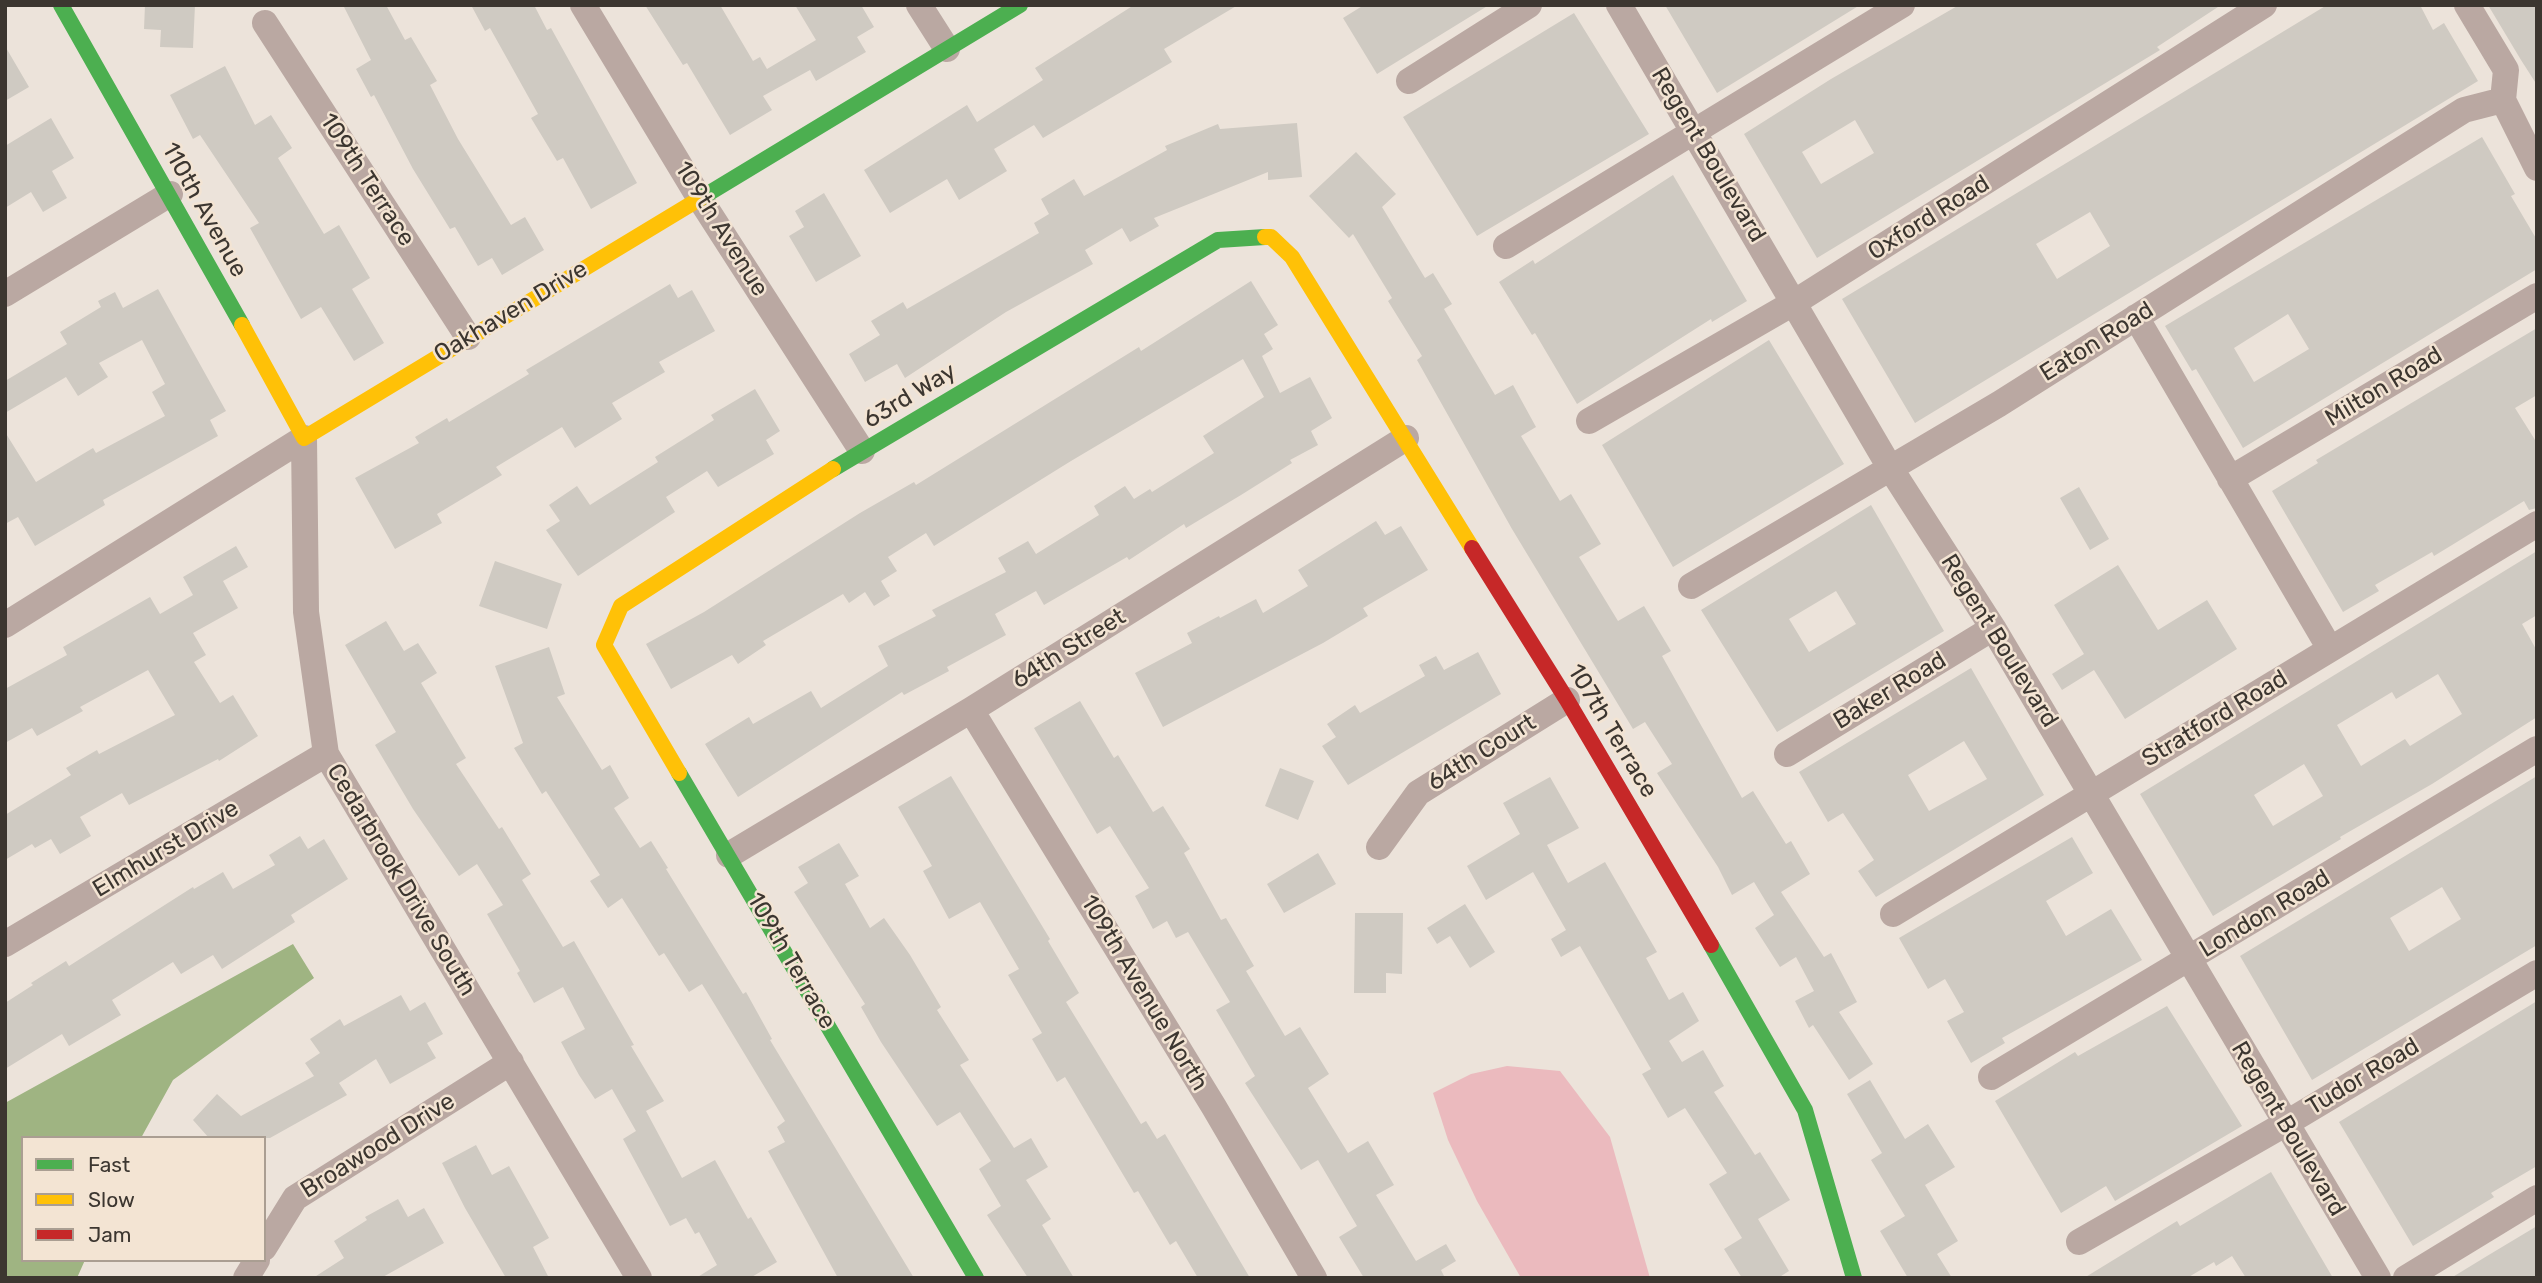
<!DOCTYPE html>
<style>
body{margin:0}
#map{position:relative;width:2542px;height:1283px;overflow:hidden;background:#ece3da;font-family:Rubik,sans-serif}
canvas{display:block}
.frame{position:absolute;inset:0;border:7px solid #3c3630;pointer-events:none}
.legend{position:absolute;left:21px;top:1136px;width:245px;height:126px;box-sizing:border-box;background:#f3e4d3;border:2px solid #aa9e92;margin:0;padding:9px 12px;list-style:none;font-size:21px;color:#3c3630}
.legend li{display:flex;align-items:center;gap:14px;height:35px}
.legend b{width:35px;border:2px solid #aa9e92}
</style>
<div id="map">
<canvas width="2542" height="1283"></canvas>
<div class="frame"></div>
<ul class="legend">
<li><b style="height:9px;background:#4caf50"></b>Fast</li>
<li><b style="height:9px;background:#ffc107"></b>Slow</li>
<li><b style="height:9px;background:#c62828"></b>Jam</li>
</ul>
</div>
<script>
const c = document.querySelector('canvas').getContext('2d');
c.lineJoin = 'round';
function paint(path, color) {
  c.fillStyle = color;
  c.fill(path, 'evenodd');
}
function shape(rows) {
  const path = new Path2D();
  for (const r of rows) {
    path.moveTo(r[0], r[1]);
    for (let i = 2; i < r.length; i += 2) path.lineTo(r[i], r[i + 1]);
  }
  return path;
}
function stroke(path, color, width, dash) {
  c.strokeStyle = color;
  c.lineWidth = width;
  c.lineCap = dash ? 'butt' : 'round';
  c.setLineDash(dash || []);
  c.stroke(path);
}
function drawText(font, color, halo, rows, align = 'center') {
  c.font = font + ' Rubik,sans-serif';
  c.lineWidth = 5;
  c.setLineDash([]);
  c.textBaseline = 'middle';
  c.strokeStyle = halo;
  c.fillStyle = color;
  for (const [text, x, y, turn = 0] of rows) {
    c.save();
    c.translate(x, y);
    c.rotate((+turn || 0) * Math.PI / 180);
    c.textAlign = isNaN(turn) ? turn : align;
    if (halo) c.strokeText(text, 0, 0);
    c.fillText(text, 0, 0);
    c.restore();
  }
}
const green = shape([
 [1507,1066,1560,1071,1610,1137,1650,1278,1521,1278,1477,1201,1448,1140,1433,1093,1471,1074]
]);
const water = shape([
 [293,944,314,978,173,1080,141,1138,23,1138,23,1260,85,1260,77,1278,5,1278,5,1103]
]);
const building = shape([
 [145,5,195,5,193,48,160,47,161,30,144,29],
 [343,5,386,5,405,40,411,37,437,81,430,85,458,139,511,225,525,217,544,250,502,275,492,258,478,266,455,227,450,229,413,169,374,95,371,97,356,69,371,60],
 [471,5,534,5,547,30,551,28,637,183,591,209,563,158,557,161,531,118,538,114,490,28,485,31],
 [645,5,720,5,753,61,760,57,767,69,816,40,795,5,861,5,874,27,857,37,866,52,816,81,810,70,763,96,772,110,730,135,687,63,683,65],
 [1134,5,1238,5,1164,49,1172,62,1043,138,1034,125,994,149,1007,171,959,200,947,179,890,213,864,170,967,105,977,122,1043,80,1035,68],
 [1364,5,1489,5,1377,74,1343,18],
 [1665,5,1860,5,1717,93],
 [1959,5,2221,5,2157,47,2160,50,1817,258,1744,134,1831,79],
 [1855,120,1874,153,1821,184,1802,152],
 [2327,5,2420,5,2433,30,2444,23,2478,81,1915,423,1842,299],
 [2090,212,2110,246,2057,279,2036,244],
 [2488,5,2537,5,2537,85,2521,60],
 [1574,13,1649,134,1477,236,1403,117],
 [5,46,29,87,5,101],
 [225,66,255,125,271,115,292,148,278,158,324,234,339,225,370,278,352,289,384,343,354,361,321,307,301,319,250,228,259,223,200,135,193,139,170,95],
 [51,118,74,158,52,171,67,198,43,212,31,192,5,208,5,146],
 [1297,123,1302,177,1268,180,1268,172,1154,218,1159,226,1130,242,1122,228,1085,250,1093,264,1006,312,905,378,897,364,865,382,849,354,880,335,871,321,903,302,907,309,1039,233,1034,223,1049,214,1041,199,1074,179,1084,196,1167,150,1165,146,1218,124,1220,129],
 [2482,137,2515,194,2511,196,2537,240,2537,269,2243,448,2196,369,2192,371,2165,326],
 [2288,314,2309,349,2254,382,2234,348],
 [1356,152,1396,194,1382,207,1425,278,1433,273,1452,304,1444,309,1495,395,1513,385,1536,427,1521,436,1560,501,1571,494,1601,544,1579,557,1618,621,1644,606,1671,651,1662,656,1742,798,1753,791,1786,844,1791,841,1810,874,1781,892,1824,957,1831,953,1857,1002,1839,1012,1873,1064,1849,1080,1813,1025,1809,1028,1795,1001,1814,991,1796,957,1780,967,1755,928,1774,915,1754,882,1732,895,1718,867,1657,773,1672,764,1645,722,1633,729,1512,529,1417,360,1422,356,1388,301,1392,298,1353,234,1349,238,1309,196],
 [1673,175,1747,301,1712,322,1711,319,1577,404,1535,333,1532,335,1499,282,1533,260,1535,264],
 [824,193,861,256,816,282,789,236,804,227,795,211],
 [1251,281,1278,325,1264,334,1273,349,1262,356,1280,393,1310,377,1332,418,1311,431,1318,445,1290,460,1292,463,1241,495,1186,528,1184,524,1129,560,1127,557,1044,605,1036,591,995,614,1006,635,947,667,949,671,904,695,902,692,738,797,705,744,749,717,753,724,811,691,821,708,888,666,878,646,936,616,932,610,1006,572,998,558,1028,541,1036,554,1099,515,1094,506,1125,486,1134,499,1150,489,1152,492,1214,453,1203,436,1264,397,1243,359,1071,461,934,546,926,533,888,557,897,571,881,581,890,596,874,606,865,592,849,603,843,594,763,641,766,645,738,664,732,655,671,689,646,644,704,612,860,513,914,482,916,485,1139,347,1141,351],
 [670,284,678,298,692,290,715,331,659,362,665,372,612,403,622,419,575,448,562,427,496,467,502,475,437,514,442,523,395,549,355,478,419,443,415,437,447,418,449,422,529,374,526,370],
 [158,289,226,411,210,420,218,436,103,500,105,505,35,546,18,517,5,524,5,432,36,482,93,448,96,453,165,416,152,392,165,384,142,340,99,363,108,377,78,396,66,377,5,413,5,381,67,344,60,332,101,307,98,301,115,292,123,308],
 [2537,328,2537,395,2515,408,2537,443,2537,508,2529,510,2524,501,2434,556,2432,552,2375,585,2379,591,2343,612,2272,491,2318,463,2316,460],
 [1769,340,1844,464,1673,567,1602,445],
 [755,389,780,431,766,440,774,454,718,487,707,471,666,497,675,512,578,576,546,530,560,521,549,505,577,486,590,505,658,462,655,457,714,420,711,415],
 [2079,487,2109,539,2090,550,2060,498],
 [1871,505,1944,631,1777,732,1701,610],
 [1836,591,1856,624,1809,652,1789,619],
 [1376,521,1385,535,1401,526,1428,570,1363,608,1368,616,1323,643,1163,727,1135,673,1192,643,1187,633,1219,616,1220,618,1256,599,1263,613,1308,586,1298,570],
 [236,546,248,567,223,581,238,608,193,633,206,655,194,662,220,703,233,695,258,736,219,761,218,759,129,805,122,793,80,817,91,836,60,854,51,839,35,848,32,844,5,860,5,815,71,775,66,768,97,750,99,754,175,715,148,670,80,707,83,711,37,736,32,728,5,743,5,689,67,655,63,647,150,597,160,614,193,595,183,577],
 [2537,551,2537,615,2522,624,2537,651,2537,717,2432,784,2340,837,2341,839,2213,916,2140,794],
 [2438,674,2462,714,2410,746,2405,739,2361,766,2337,725,2392,692,2396,699],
 [2304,764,2323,796,2273,826,2254,795],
 [495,561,562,584,547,629,479,606],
 [2118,565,2158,630,2207,600,2237,649,2125,719,2094,670,2062,690,2052,674,2084,654,2054,605],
 [386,621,404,651,418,643,437,673,421,683,466,758,456,764,499,829,502,827,531,874,522,880,563,947,574,941,634,1045,631,1046,664,1101,646,1111,682,1178,715,1160,748,1219,751,1217,777,1262,750,1278,696,1278,717,1265,699,1232,695,1234,686,1218,670,1226,623,1139,636,1131,612,1089,595,1099,579,1075,561,1042,585,1029,563,987,534,1003,517,973,520,971,487,914,503,905,477,864,459,876,413,809,375,745,396,732,345,645],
 [549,647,565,694,557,697,602,770,610,765,629,798,614,808,640,848,651,841,668,868,666,869,743,994,746,992,772,1039,770,1040,914,1278,838,1278,768,1151,785,1142,777,1127,785,1121,715,1005,702,984,689,992,664,953,659,956,622,898,608,908,590,881,600,875,546,791,542,794,514,748,523,743,495,666],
 [1478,652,1501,694,1348,785,1322,746,1336,737,1327,724,1355,705,1360,713,1425,676,1419,665,1436,656,1444,670],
 [1971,668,2044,795,1876,897,1858,871,1874,860,1843,813,1828,822,1799,772],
 [1964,741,1987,779,1929,811,1908,775],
 [1080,701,1114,758,1118,755,1153,812,1163,806,1190,849,1184,853,1221,920,1226,918,1254,966,1246,971,1285,1036,1300,1027,1329,1074,1308,1088,1348,1153,1368,1141,1394,1185,1376,1195,1416,1261,1446,1244,1456,1261,1441,1270,1445,1278,1364,1278,1339,1237,1357,1226,1318,1160,1301,1170,1245,1083,1255,1076,1216,1010,1230,1002,1188,932,1176,938,1167,921,1153,929,1135,896,1149,888,1110,826,1097,834,1034,728],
 [1280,768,1314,781,1298,820,1265,806],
 [951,776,1050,939,1048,941,1079,993,1066,1002,1141,1124,1146,1121,1157,1139,1165,1134,1250,1278,1198,1278,1176,1241,1170,1245,1138,1191,1134,1193,1065,1077,1057,1082,1032,1039,1042,1033,1008,975,1019,969,980,902,949,919,923,871,932,866,898,807],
 [2537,776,2537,945,2312,1080,2240,956],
 [2442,887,2461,919,2409,951,2390,918],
 [1550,777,1579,828,1547,845,1568,883,1605,862,1657,952,1646,958,1669,1000,1683,992,1699,1021,1669,1041,1682,1062,1703,1050,1724,1086,1714,1092,1755,1155,1760,1152,1790,1200,1758,1219,1789,1271,1778,1278,1742,1278,1724,1249,1742,1238,1709,1184,1727,1173,1685,1108,1668,1118,1642,1074,1651,1069,1580,946,1561,957,1551,939,1566,930,1533,872,1486,900,1467,866,1520,834,1503,803],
 [300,836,308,849,324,839,348,879,291,915,295,922,222,969,213,955,181,974,173,962,112,1000,121,1015,69,1046,62,1034,5,1069,5,1003,33,985,31,983,66,961,69,966,193,887,194,889,223,872,233,889,275,865,269,855],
 [2072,837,2093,873,2046,901,2066,936,2111,909,2142,960,2002,1038,2005,1043,1971,1063,1947,1021,1964,1012,1945,979,1928,989,1899,938],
 [839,843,859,876,845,884,870,928,884,918,910,955,941,1007,937,1010,969,1060,960,1065,1014,1148,1031,1138,1048,1167,1026,1180,1051,1219,1042,1225,1074,1278,1028,1278,987,1215,1001,1206,979,1169,991,1161,960,1112,937,1126,881,1042,861,1007,865,1004,794,892,808,883,798,867],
 [1318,853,1336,884,1284,913,1267,884],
 [1465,904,1495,952,1470,968,1450,936,1437,944,1427,928],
 [1355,913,1403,913,1402,974,1386,973,1386,993,1354,993],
 [401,995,410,1011,425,1002,443,1034,427,1043,436,1058,390,1084,376,1059,339,1083,347,1095,270,1138,209,1138,193,1120,217,1094,241,1116,314,1076,305,1063,320,1053,310,1039,340,1019,344,1026],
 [2537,1001,2537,1166,2491,1193,2494,1197,2413,1246,2339,1122],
 [2167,1006,2242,1126,2115,1201,2106,1186,2061,1213,1995,1101,2075,1052,2078,1056],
 [1870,1080,1905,1139,1928,1124,1955,1167,1925,1185,1958,1241,1937,1254,1952,1278,1908,1278,1880,1231,1905,1216,1871,1160,1882,1153,1847,1094],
 [476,1145,492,1175,509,1166,532,1207,549,1238,533,1247,549,1278,506,1278,465,1208,442,1163],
 [2271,1172,2333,1278,2246,1278,2232,1256,2216,1266,2214,1262,2187,1278,2084,1278,2177,1221,2180,1226],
 [398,1199,408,1217,424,1208,444,1243,381,1278,313,1278,344,1258,334,1241,367,1220,365,1217],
 [2537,1226,2537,1278,2451,1278,2487,1256]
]);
const street = shape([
 [583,5,700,199,862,451],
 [919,5,947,49],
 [1619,5,1889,466,1993,628,2378,1278],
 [2467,5,2506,70,2503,100,2537,168],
 [265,23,468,337],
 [1409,81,1529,5],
 [1506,246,1902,5],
 [5,294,170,194],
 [2136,317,2330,649],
 [1589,421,1795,302,2264,5],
 [304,438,306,612,326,754,639,1278],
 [2230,479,2537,296],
 [1691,586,1999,404,2464,110,2503,100],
 [5,625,304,438],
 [971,710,1214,1107,1314,1278],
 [1787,754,1993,628],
 [1379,847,1418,793,1567,700],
 [729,855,971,710,1406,438],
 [1893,914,2537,524],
 [5,944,326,754],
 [1991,1077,2537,749],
 [2079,1242,2285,1124,2537,973],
 [264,1248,295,1198,511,1062],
 [246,1278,257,1260],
 [2406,1278,2537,1198]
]);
const fast = shape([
 [61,5,242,325],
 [701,198,1020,5],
 [833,469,1218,240,1265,237],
 [679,773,976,1278],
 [1711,945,1805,1110,1854,1278]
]);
const slow = shape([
 [1265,237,1271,237,1292,257,1472,548],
 [242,325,304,438,701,198],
 [679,773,604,645,621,606,833,469]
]);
const jam = shape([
 [1472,548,1567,700,1711,945]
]);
const streetNames = [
 ["Regent Boulevard",1708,155,59],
 ["109th Terrace",367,180,57],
 ["110th Avenue",204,210,61],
 ["Oxford Road",1929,218,-32],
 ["109th Avenue",721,229,58],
 ["Oakhaven Drive",511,312,-31],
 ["Eaton Road",2097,342,-32],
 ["Milton Road",2384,387,-31],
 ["63rd Way",910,396,-31],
 ["Regent Boulevard",1999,641,58],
 ["64th Street",1069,649,-32],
 ["Baker Road",1890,691,-31],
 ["Stratford Road",2215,719,-31],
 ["107th Terrace",1612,731,59],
 ["64th Court",1482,753,-32],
 ["Elmhurst Drive",166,849,-31],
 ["Cedarbrook Drive South",401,880,59],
 ["London Road",2265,914,-31],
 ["109th Terrace",791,961,60],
 ["109th Avenue North",1144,993,59],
 ["Tudor Road",2363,1077,-31],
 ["Regent Boulevard",2288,1129,59],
 ["Broawood Drive",378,1146,-32]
];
paint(green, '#ebbabe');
paint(water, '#9fb482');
paint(building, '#cfcac2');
stroke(street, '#baa8a2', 26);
stroke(fast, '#4caf50', 16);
stroke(slow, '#ffc107', 16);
stroke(jam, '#c62828', 16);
drawText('24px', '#3c3630', '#f3e4d3', streetNames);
</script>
